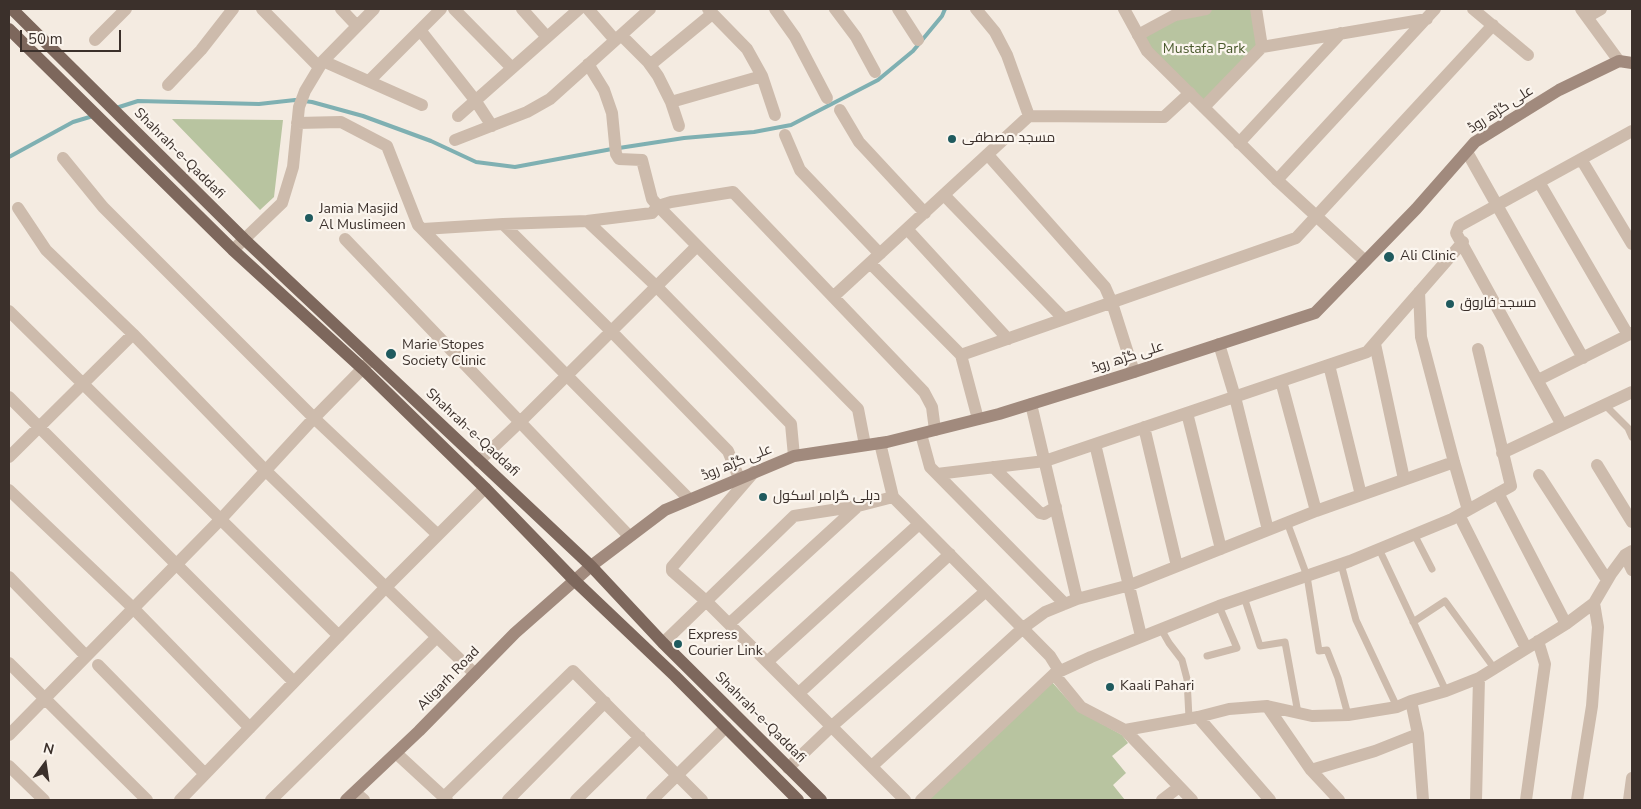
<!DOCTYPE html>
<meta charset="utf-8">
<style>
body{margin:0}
#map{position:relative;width:1641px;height:809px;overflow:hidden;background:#f4ebe1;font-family:"Nunito Sans",sans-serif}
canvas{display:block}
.frame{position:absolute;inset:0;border:10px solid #3b302b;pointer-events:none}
.north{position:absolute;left:20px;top:739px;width:50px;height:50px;-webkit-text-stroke:4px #fbf5ee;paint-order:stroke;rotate:14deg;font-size:14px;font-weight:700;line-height:20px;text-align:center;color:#3b302b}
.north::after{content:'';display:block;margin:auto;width:18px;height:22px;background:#3b302b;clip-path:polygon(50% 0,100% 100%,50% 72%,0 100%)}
.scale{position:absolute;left:20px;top:30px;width:101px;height:22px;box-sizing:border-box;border:2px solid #3b302b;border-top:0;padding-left:6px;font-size:15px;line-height:18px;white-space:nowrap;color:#3b302b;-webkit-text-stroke:4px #fbf5ee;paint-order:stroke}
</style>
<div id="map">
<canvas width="1641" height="809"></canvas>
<div class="frame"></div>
<div class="north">N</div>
<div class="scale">50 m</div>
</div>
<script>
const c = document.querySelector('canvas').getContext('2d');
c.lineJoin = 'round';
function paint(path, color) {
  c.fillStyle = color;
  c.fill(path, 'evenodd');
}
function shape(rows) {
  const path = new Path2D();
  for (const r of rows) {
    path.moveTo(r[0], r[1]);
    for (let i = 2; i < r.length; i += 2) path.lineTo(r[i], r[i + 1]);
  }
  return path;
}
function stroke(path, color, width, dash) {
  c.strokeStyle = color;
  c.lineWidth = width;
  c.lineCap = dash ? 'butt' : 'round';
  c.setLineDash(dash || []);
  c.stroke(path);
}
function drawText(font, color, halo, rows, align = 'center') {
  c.font = font + ' "Nunito Sans",Cairo,sans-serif';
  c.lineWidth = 4.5;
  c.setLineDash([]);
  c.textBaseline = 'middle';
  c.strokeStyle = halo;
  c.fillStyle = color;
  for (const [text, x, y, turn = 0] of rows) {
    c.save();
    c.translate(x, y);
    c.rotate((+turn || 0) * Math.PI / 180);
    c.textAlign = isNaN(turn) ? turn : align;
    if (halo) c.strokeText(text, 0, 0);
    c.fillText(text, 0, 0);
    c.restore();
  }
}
const green = shape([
 [1206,9,1256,9,1262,47,1204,107,1138,35],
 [172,119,283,120,274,197,260,210],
 [1052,682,1077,710,1122,735,1128,743,1112,756,1126,773,1113,785,1125,800,926,800]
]);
const stream = shape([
 [116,108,138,101,259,104,295,100,312,102,363,116,431,141,476,162,515,167,612,149],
 [619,148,684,138,754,132,791,125,878,80,913,51,942,16,945,9],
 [9,157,73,122,93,116]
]);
const service = shape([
 [1605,405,1628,428,1632,437],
 [1287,522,1307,576,1319,651,1327,650,1338,678,1348,715],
 [1414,534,1432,569],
 [1379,549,1446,691],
 [1341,564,1356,620,1397,707],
 [1244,597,1260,646,1285,642,1298,713],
 [1413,622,1445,601,1494,668],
 [1161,629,1169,643,1182,660,1187,679,1189,718],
 [1207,656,1237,648,1219,606]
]);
const minor = shape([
 [262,9,319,67],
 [341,9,357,26],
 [454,9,512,68],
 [522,9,547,37],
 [588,9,615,40],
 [708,9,747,49,762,76,775,115],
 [775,9,795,37,827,98],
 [835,9,856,37,875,72],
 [898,9,918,40],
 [976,9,995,32,1007,55,1029,116],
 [1256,9,1262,47],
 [1473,9,1528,55],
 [1581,9,1619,61],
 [1587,17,1601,9],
 [420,30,475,100,492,126],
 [621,35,648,62,658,76,671,102,679,126],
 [1138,35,1175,15,1206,9],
 [95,40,126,9],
 [323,61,422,105],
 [588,64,604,90,612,113,616,154,619,159,642,160,652,199,658,206,858,409,865,445],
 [650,65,712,14],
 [369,81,441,9],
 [168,85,201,50,233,9],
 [671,102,762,76],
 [1204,107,1262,47,1427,19],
 [840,110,859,142,925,213],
 [458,116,579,9],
 [297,123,341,122,387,146,418,225,689,499],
 [785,135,800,170,880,254],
 [455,140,527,112,550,99,650,9],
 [1239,143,1341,33],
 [1467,152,1583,358],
 [988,155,1105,287,1112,303,1134,372],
 [63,158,103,207,314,418,438,535],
 [1581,159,1632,244],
 [1277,180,1435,9],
 [1539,182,1628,335],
 [944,195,1064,319],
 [18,208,46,250,133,334,265,470,475,674],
 [587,221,656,286,791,424,794,456],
 [503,224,611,331,728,451,739,478],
 [423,229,503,224,587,221,652,213,658,206,671,202,733,192,924,392,932,407,935,430],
 [907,229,1008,339],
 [345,239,629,536],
 [233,250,282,203,293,167,299,107,305,91,323,61,374,9],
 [870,263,961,355,978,419],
 [1419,292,1421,337,1454,462,1468,510],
 [833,297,1029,116,1164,117,1190,93],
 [9,311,339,636],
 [1219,344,1235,397,1268,530],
 [1375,344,1404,479],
 [961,355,1296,238,1493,25],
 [1329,365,1361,495],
 [1538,380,1632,333],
 [1281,381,1316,511],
 [9,397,294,682],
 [1031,404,1077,599],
 [1187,413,1221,549],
 [1562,425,1456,233,1459,226,1632,131],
 [1144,427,1177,566],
 [921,434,930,467,1065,604],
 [880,443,893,497,1050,656,1060,672],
 [1095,444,1141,636],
 [1502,453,1632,392],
 [9,457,133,334],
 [479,461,520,422,697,246],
 [1597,465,1632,522],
 [993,467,1040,513,1044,514,1056,507],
 [754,472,672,567,672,571,706,601,905,800],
 [937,474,1045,461,1367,352,1463,242],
 [1539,475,1607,580],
 [9,490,133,608,250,728],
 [1498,493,1566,624],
 [1459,515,1526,648],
 [1625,555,1632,570],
 [9,577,86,656],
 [729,624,858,506],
 [663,643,794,516,858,506,893,497],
 [767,662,919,524],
 [9,663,147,800],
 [98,665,205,774],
 [1054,674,1081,707,1125,730,1192,800],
 [799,693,950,554],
 [1411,701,1418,734,1423,800],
 [1267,706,1311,770,1339,800],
 [1198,717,1270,800],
 [1125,730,1198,717,1229,709,1267,706,1312,716,1348,715,1397,707,1411,701,1446,691,1479,678,1566,624,1594,603,1611,574,1625,555,1632,551],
 [9,735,221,519,314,418,370,361],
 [396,753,447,800],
 [9,766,44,800],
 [872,766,1023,628,1045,612,1077,599,1130,585,1316,511,1454,462],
 [788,768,832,726,986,591],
 [1311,770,1375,751,1418,734],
 [355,792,364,800],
 [444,797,573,671,702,800],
 [180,800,386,587,485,488],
 [271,800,437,637],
 [508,800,605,702],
 [576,800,640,737],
 [652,800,726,727],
 [921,800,1054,674,1091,657,1219,606,1350,561,1452,519,1511,486,1478,349],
 [1162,800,1179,787],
 [1476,800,1479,678],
 [1526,800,1545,664,1538,641],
 [1577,800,1592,706,1598,627,1594,603],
 [1629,800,1632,778]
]);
const tertiary = shape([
 [1124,9,1147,51,1277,180,1365,261]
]);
const secondary = shape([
 [346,800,419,731,515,633,591,566,665,510,794,456,887,442,999,414,1134,372,1315,313,1416,209,1475,142,1559,90,1619,61,1632,63]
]);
const primary = shape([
 [12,9,244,239,591,566,663,643,821,800],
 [9,29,233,250,363,369,485,488,574,580,675,676,798,800]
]);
const markers = [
 [952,139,5,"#1f5a5e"],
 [309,218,5,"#1f5a5e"],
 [1389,257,6,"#1f5a5e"],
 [1450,304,5,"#1f5a5e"],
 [391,354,6,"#1f5a5e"],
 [763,497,5,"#1f5a5e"],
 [678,644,5,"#1f5a5e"],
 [1110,687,5,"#1f5a5e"]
];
const parkNames = [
 ["Mustafa Park",1204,50]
];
const streetNames = [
 ["علی گڑھ روڈ",1501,110,-33],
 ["Shahrah-e-Qaddafi",179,154,45],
 ["علی گڑھ روڈ",1128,358,-18],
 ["Shahrah-e-Qaddafi",472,433,43],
 ["علی گڑھ روڈ",737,463,-22],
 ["Aligarh Road",449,679,-46],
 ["Shahrah-e-Qaddafi",760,718,45]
];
const poiNames = [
 ["مسجد مصطفی",962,139],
 ["Jamia Masjid",319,210],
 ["Al Muslimeen",319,226],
 ["Ali Clinic",1400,257],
 ["مسجد فاروق",1460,304],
 ["Marie Stopes",402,346],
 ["Society Clinic",402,362],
 ["دہلی گرامر اسکول",773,497],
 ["Express",688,636],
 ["Courier Link",688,652],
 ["Kaali Pahari",1120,687]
];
paint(green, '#b8c4a0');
stroke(stream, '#7fb0b2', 4);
stroke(service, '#cdbbac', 7);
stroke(minor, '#cdbbac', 12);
stroke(tertiary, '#cdbbac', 12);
stroke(secondary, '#a18a7d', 12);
stroke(primary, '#7d675c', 12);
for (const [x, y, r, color] of markers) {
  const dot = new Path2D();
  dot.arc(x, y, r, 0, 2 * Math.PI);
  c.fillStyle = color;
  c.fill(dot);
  stroke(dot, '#fbf5ee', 2);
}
drawText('14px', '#4a5a2e', '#fbf5ee', parkNames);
drawText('14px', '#3b302b', '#fbf5ee', streetNames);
drawText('14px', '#3b302b', '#fbf5ee', poiNames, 'left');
</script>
